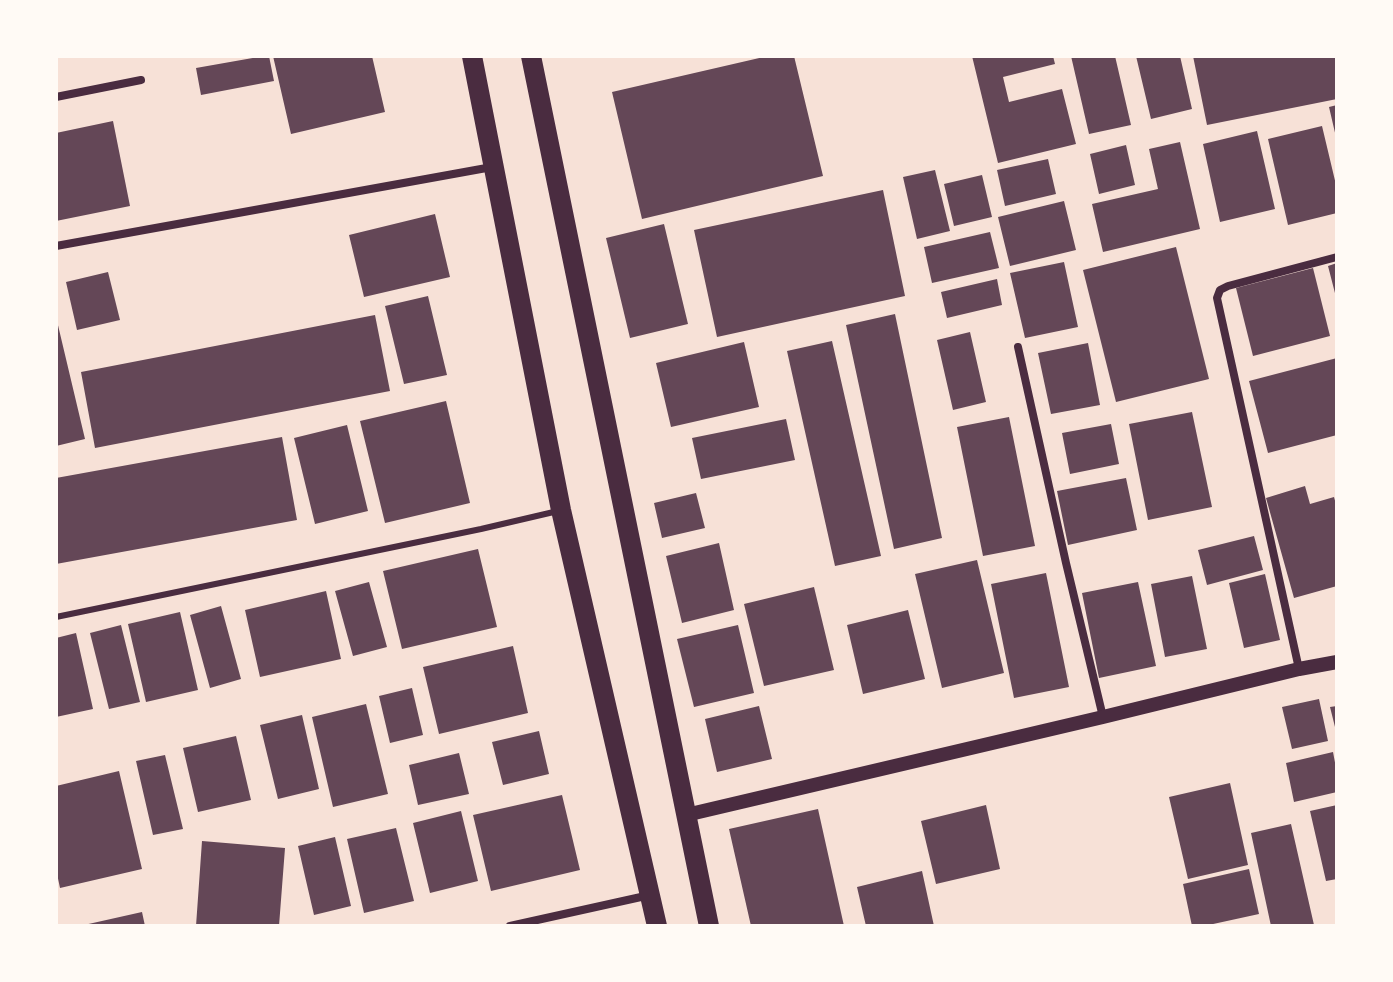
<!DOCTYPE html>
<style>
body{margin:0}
#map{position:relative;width:1393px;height:982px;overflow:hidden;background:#f7e1d7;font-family:"Playfair Display",serif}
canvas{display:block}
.frame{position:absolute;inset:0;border:58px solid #fffaf5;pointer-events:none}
</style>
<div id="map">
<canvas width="1393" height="982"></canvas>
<div class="frame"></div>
</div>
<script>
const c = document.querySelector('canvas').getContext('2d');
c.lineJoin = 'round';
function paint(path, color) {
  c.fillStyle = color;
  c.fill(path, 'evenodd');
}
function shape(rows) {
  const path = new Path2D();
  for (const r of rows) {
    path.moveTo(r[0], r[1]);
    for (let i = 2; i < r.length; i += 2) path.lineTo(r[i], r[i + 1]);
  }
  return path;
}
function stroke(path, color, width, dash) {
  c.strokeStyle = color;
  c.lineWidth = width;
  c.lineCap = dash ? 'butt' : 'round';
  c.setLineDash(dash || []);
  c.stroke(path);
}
const building = shape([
 [264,56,269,56,274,81,201,95,196,68],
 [273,56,372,56,385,112,291,134],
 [768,56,794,56,823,176,642,219,612,92],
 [972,56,1053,56,1055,64,1003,77,1009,102,1062,89,1076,144,998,163],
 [1071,56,1115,56,1131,125,1089,134],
 [1136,56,1180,56,1192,109,1151,119],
 [1193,56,1337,56,1337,99,1207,125],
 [1337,105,1337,137,1336,137,1329,107],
 [113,121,130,206,56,221,56,133],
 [1322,126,1337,189,1337,213,1288,225,1268,139],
 [1257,131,1275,209,1220,222,1203,144],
 [1180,142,1200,229,1103,252,1092,204,1158,189,1149,149],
 [1126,145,1135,185,1099,194,1090,154],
 [1048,159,1056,194,1005,206,997,170],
 [935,170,950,231,917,239,903,177],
 [982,175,992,217,954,226,944,184],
 [883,190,905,296,717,337,694,230],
 [1064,201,1076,250,1010,266,998,217],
 [435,214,450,277,364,297,349,235],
 [664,224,688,324,630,338,606,238],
 [990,232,999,268,932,283,924,247],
 [1176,247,1209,379,1116,402,1083,270],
 [1064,262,1078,327,1025,338,1010,273],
 [1337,263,1337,297,1336,297,1328,266],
 [1313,268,1330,336,1253,356,1236,288],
 [108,272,120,320,77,330,66,282],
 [997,279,1002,305,947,318,941,292],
 [428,296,447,375,404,384,385,306],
 [895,314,942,538,894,549,846,325],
 [375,315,390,391,95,448,81,372],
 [57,321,85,439,56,446,56,322],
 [970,332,986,402,953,410,937,340],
 [832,341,881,556,835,566,787,351],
 [744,342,759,407,671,427,656,363],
 [1088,343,1100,405,1051,414,1038,353],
 [1337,358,1337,435,1268,453,1249,381],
 [446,401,470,503,385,523,360,421],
 [1192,412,1212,507,1148,520,1129,424],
 [1009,417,1035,546,983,556,957,427],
 [786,419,795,460,701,479,692,438],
 [1111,424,1119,464,1070,474,1062,433],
 [347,425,368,511,315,524,294,438],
 [282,437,297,520,56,564,56,478],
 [1126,478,1137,530,1068,545,1057,491],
 [1305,486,1310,504,1334,497,1337,508,1337,586,1294,598,1266,498],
 [696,493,705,528,662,538,654,503],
 [1254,536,1263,570,1207,585,1198,550],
 [719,543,734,610,682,623,666,556],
 [478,549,497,627,402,649,383,571],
 [977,560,1004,673,942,688,915,574],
 [1046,573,1069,687,1014,698,991,584],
 [1265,574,1280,640,1244,648,1229,583],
 [1192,576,1207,649,1165,657,1151,584],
 [369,582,387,647,353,656,335,591],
 [1138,582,1156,666,1099,678,1082,593],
 [814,587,834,670,764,686,744,604],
 [326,591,341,659,260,677,245,610],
 [221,606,241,679,210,688,190,615],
 [908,610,925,679,863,694,847,625],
 [180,612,198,690,146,702,128,624],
 [121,625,140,702,109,709,90,633],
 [738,625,754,693,694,707,677,639],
 [76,633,93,709,56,717,56,638],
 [513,646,528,713,439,734,423,667],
 [412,688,423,735,390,743,379,696],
 [1319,699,1328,741,1292,749,1282,707],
 [366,704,388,794,333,807,312,717],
 [759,706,772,759,717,772,705,719],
 [1337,706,1337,731,1336,731,1330,707],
 [302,715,319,789,278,799,260,725],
 [539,731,549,774,503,785,492,742],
 [236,736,251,800,198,812,183,748],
 [1333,752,1337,773,1337,792,1294,802,1286,763],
 [459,753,469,794,418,805,409,765],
 [165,755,183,829,153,835,136,761],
 [119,771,142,869,60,888,56,869,56,786],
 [1230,783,1248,865,1188,879,1169,797],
 [562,795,580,870,491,891,473,815],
 [986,805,1000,869,936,884,921,821],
 [1337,805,1337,879,1326,881,1310,811],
 [818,809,844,926,751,926,729,829],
 [461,811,478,881,430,893,413,823],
 [1291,824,1314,925,1271,926,1251,833],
 [396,828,414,901,364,913,347,839],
 [335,837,351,906,314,915,298,846],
 [202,841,285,848,279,926,196,926],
 [1249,869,1259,914,1204,926,1192,926,1183,884],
 [922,871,934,926,866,926,857,887],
 [142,912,145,926,84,926,84,925]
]);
const service = shape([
 [56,617,481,529,558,511]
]);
const minor = shape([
 [56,97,141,80],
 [56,246,492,167],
 [1018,347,1066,563,1103,717],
 [1299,669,1217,298,1220,290,1228,286,1337,257],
 [510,926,650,895]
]);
const tertiary = shape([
 [686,815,1103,717,1299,669,1337,662]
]);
const primary = shape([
 [472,56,561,510,657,926],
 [531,56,709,926]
]);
paint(building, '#644757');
stroke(service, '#4a2c40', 6);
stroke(minor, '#4a2c40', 8);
stroke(tertiary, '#4a2c40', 14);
stroke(primary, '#4a2c40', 20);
</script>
